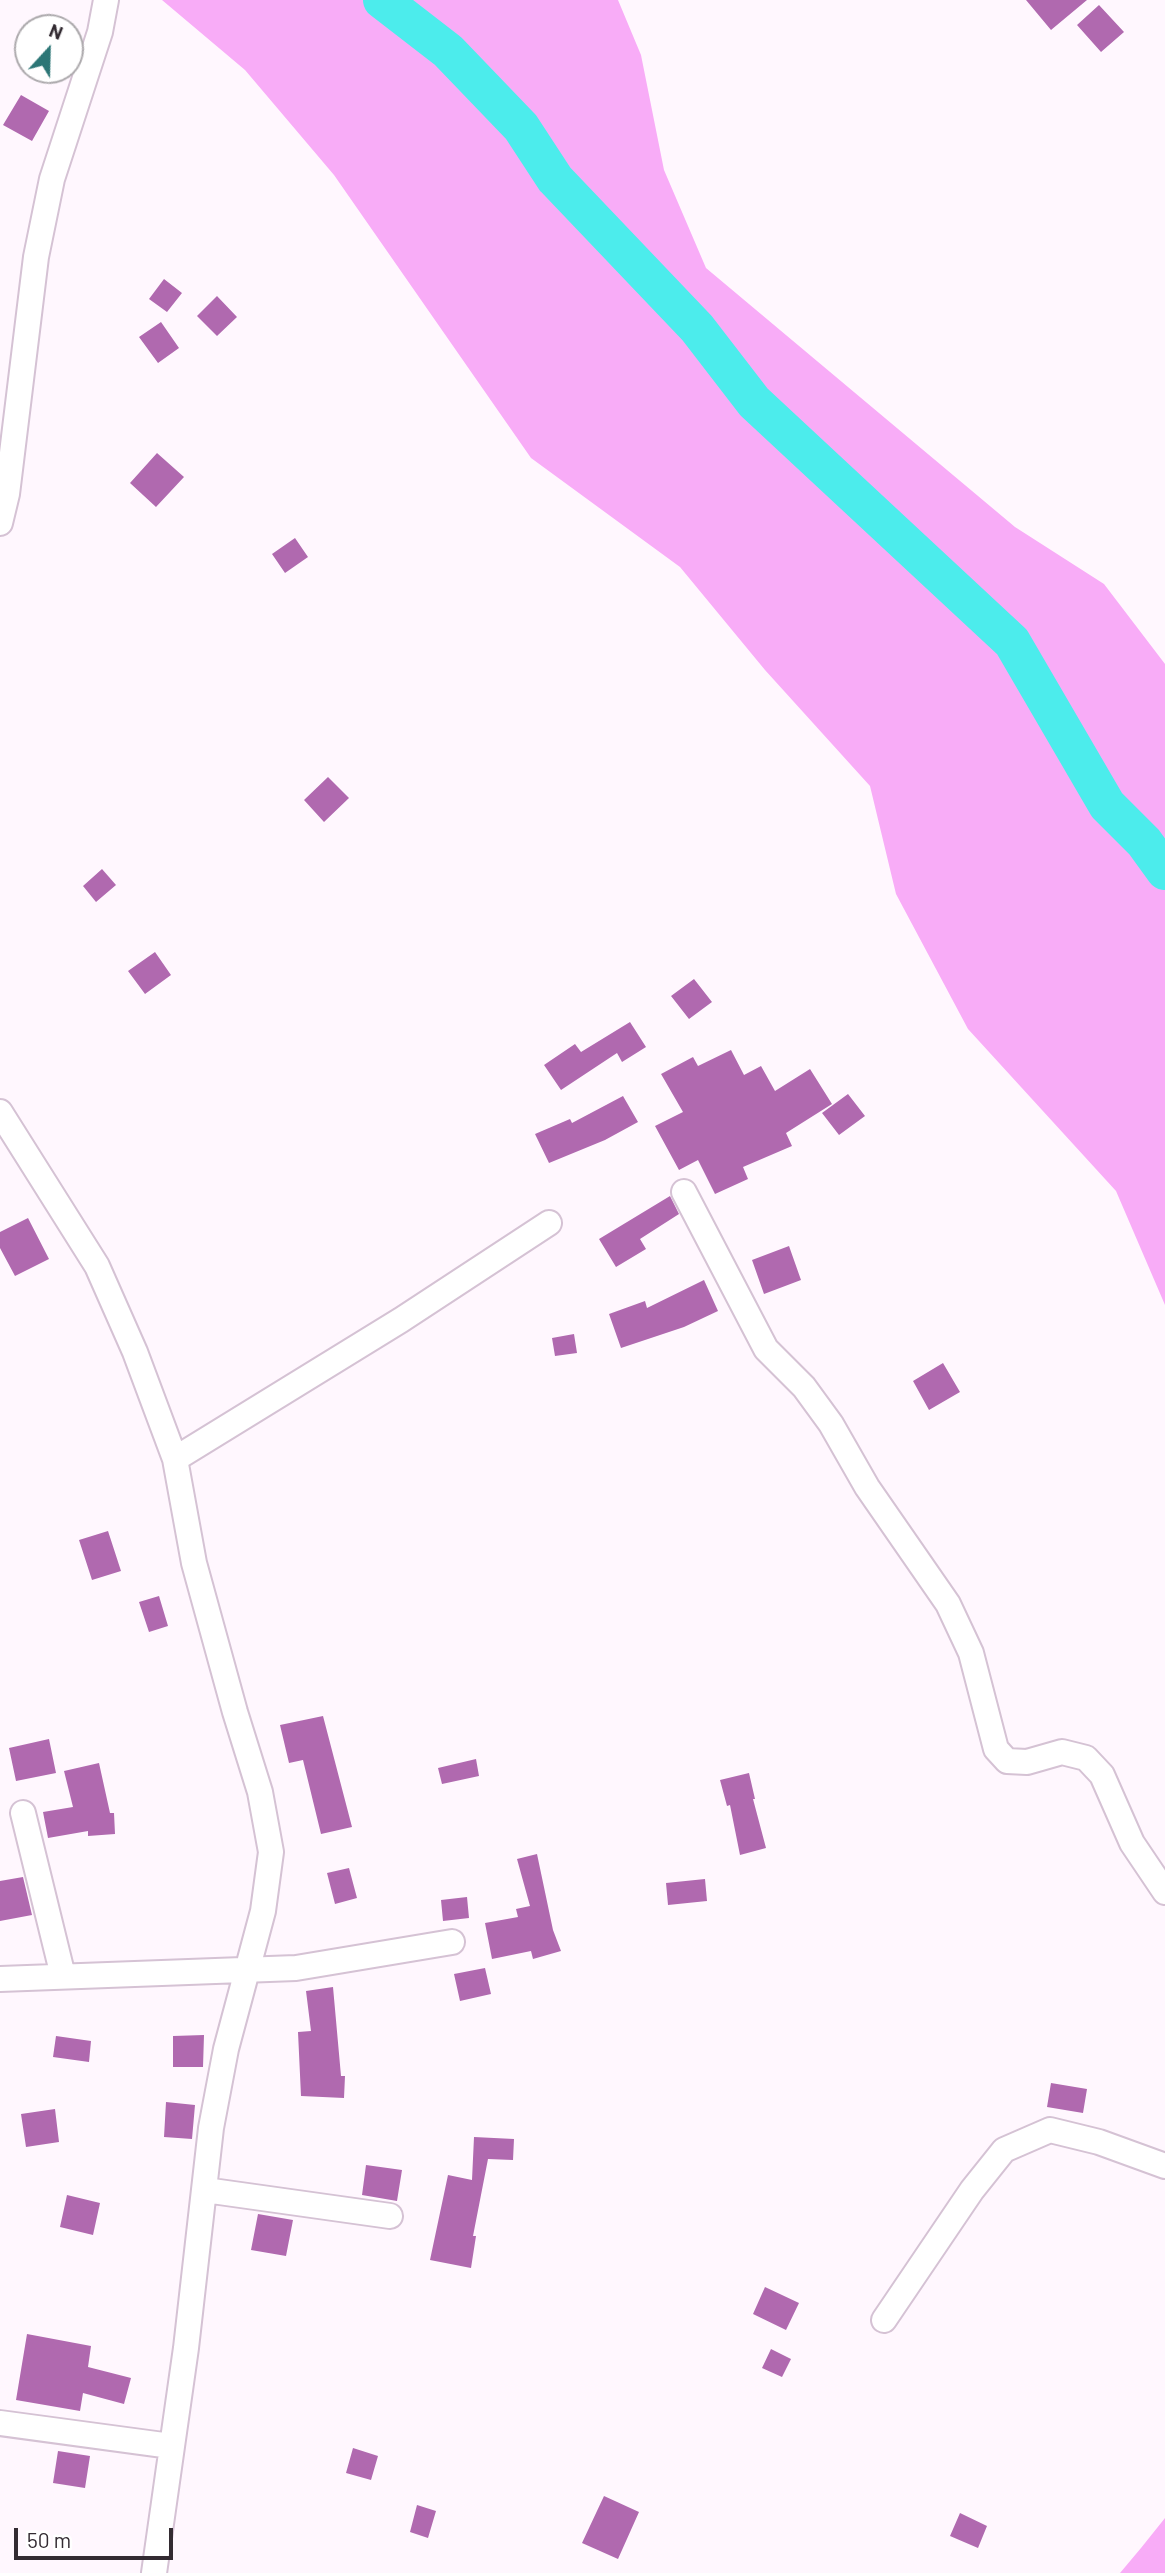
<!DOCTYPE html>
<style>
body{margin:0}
#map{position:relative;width:1165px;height:2573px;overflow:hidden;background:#fff7fe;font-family:Barlow,sans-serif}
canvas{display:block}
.north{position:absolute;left:14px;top:14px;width:70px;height:70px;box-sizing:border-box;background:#fff;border:2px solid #adaaad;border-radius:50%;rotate:22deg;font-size:19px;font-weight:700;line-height:28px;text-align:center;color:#332b32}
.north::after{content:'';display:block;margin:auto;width:24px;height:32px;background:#2c7676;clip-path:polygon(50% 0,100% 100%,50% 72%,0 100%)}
.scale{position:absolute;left:14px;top:2528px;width:159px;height:32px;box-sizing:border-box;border:4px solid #332b32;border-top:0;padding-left:9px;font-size:21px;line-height:24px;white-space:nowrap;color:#332b32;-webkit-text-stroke:5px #fff;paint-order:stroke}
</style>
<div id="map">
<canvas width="1165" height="2573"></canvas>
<div class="north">N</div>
<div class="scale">50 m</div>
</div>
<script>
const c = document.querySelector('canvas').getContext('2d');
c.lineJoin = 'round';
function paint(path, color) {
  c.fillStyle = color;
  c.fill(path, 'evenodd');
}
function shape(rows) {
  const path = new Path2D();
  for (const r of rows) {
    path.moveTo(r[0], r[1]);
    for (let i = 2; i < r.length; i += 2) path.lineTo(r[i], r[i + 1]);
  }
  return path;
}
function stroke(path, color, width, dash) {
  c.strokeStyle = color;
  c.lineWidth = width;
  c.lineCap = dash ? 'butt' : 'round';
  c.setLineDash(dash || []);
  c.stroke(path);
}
const forest = shape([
 [162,0,618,0,641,55,664,170,706,268,1015,527,1104,584,1165,664,1165,1305,1116,1191,968,1029,896,894,870,786,765,670,680,567,531,458,334,175,245,70],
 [1165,2518,1165,2573,1120,2573,1141,2548]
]);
const river = shape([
 [382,0,448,51,521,127,555,179,697,328,754,402,1012,642,1107,805,1144,842,1165,871]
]);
const building = shape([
 [1026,0,1087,0,1051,30],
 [1099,5,1124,32,1101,52,1077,25],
 [21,95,49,111,32,141,3,125],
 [164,279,182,293,167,312,149,299],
 [217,296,237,317,217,336,197,316],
 [161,322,179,348,158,363,139,337],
 [157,453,184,477,156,507,130,483],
 [295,538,308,557,285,573,272,554],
 [328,777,349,798,324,822,304,800],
 [102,869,116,885,96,902,83,886],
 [155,952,171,975,145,994,128,971],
 [694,979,712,1002,689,1019,671,996],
 [630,1022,646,1047,622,1062,617,1053,561,1090,544,1065,575,1044,581,1052],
 [731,1050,744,1075,761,1066,775,1091,810,1069,832,1104,786,1133,792,1146,743,1167,748,1179,715,1194,698,1160,679,1170,655,1126,683,1112,661,1074,693,1057,698,1066],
 [848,1094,865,1116,839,1135,822,1113],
 [623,1096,638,1122,605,1140,549,1163,535,1134,570,1119,572,1123],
 [670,1196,679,1214,640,1239,646,1249,616,1267,599,1239],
 [28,1218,49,1259,15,1276,0,1248,0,1232],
 [789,1246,801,1280,764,1294,752,1260],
 [704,1280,718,1311,684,1327,621,1348,609,1314,645,1301,647,1308],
 [574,1334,577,1353,555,1356,552,1338],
 [943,1363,960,1392,929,1410,913,1381],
 [108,1531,121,1571,92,1580,79,1540],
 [159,1596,168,1626,149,1632,139,1602],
 [323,1716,352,1827,321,1834,303,1760,289,1763,280,1725],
 [49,1739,56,1773,16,1781,9,1748],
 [476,1759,479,1776,442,1784,438,1768],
 [99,1763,110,1813,114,1813,115,1834,88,1836,88,1831,48,1838,43,1812,73,1807,64,1771],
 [749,1773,755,1799,753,1799,766,1848,740,1855,730,1805,727,1806,720,1780],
 [537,1854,553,1930,561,1951,533,1959,531,1951,492,1959,485,1923,518,1917,516,1909,530,1906,517,1859],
 [349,1868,357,1898,335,1904,327,1873],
 [23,1877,32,1915,0,1921,0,1881],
 [705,1879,707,1901,668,1905,666,1883],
 [467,1897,469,1918,443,1921,441,1900],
 [485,1968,491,1994,460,2001,454,1974],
 [333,1987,341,2076,345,2076,344,2098,301,2096,298,2032,311,2031,306,1991],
 [204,2035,203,2067,173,2067,173,2036],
 [56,2036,91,2041,89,2062,53,2057],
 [1051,2083,1087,2089,1083,2113,1047,2107],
 [166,2102,195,2105,192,2139,164,2137],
 [55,2109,59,2142,26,2147,21,2114],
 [474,2137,514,2139,513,2160,488,2159,473,2236,476,2236,471,2268,430,2260,448,2175,472,2180],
 [366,2165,402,2170,397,2201,362,2195],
 [67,2195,100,2203,93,2235,60,2227],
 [258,2214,293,2220,286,2256,251,2250],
 [765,2287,799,2303,786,2330,753,2314],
 [27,2334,91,2346,88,2367,131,2378,124,2404,83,2393,80,2411,16,2400],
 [771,2349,791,2359,782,2377,762,2368],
 [353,2448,378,2456,371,2480,346,2473],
 [58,2451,90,2456,85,2488,53,2483],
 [604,2496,639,2512,618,2559,582,2543],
 [417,2505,436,2511,428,2538,410,2532],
 [960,2513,987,2526,978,2548,950,2536]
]);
const minor = shape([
 [0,523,7,494,36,257,52,179,100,32,106,0],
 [0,1112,97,1266,135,1352,175,1459,194,1563,235,1712,260,1792,271,1852,263,1911,226,2049,211,2128,186,2348,154,2573],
 [684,1192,766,1349,804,1387,831,1424,867,1487,948,1604,971,1653,996,1749,1007,1761,1027,1762,1062,1752,1086,1758,1102,1775,1132,1843,1165,1892],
 [175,1459,401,1320,549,1223],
 [23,1813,63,1976],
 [0,1979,296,1968,452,1942],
 [205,2190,390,2216],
 [884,2320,972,2190,1004,2150,1050,2130,1099,2142,1165,2166],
 [0,2423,171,2446]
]);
paint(forest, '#f8acf7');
stroke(river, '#4cecec', 38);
paint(building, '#b069af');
stroke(minor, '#d5c2d4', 28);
stroke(minor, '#fff', 24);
</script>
